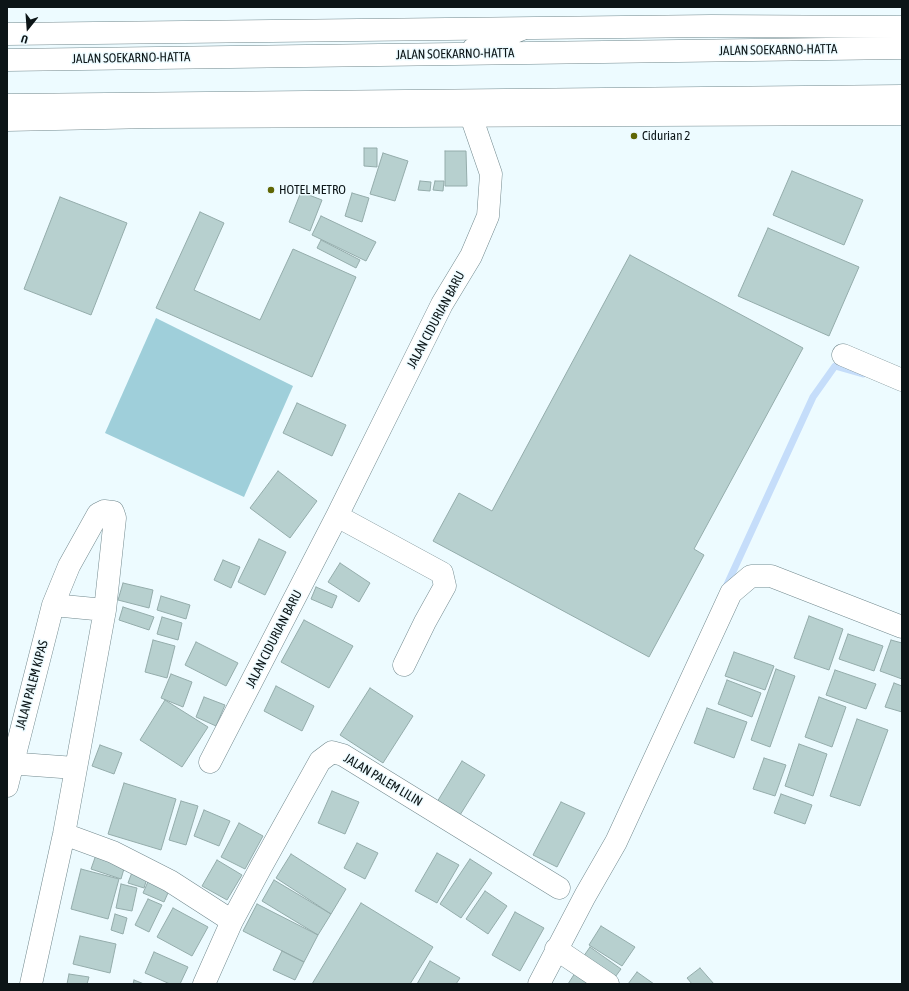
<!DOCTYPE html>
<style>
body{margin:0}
#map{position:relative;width:909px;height:991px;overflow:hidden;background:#edfbff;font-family:"Asap Condensed",sans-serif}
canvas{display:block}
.frame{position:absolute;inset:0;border:8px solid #0c1517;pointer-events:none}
.north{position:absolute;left:8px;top:8px;width:40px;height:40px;-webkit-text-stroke:3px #edfbff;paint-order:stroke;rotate:197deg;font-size:11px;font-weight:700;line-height:16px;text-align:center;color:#0c1517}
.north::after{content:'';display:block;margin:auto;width:14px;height:18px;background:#0c1517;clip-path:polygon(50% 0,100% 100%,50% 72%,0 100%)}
</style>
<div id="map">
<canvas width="909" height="991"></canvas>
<div class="frame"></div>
<div class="north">U</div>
</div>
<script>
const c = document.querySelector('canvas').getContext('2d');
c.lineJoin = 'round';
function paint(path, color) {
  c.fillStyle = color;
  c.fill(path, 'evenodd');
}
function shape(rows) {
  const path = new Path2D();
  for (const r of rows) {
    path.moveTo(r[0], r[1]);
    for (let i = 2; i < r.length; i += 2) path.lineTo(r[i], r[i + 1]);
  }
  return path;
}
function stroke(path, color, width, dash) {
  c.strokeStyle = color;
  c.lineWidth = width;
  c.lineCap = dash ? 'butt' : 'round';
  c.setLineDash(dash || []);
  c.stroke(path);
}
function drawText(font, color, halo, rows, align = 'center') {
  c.font = font + ' "Asap Condensed",sans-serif';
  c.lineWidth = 3;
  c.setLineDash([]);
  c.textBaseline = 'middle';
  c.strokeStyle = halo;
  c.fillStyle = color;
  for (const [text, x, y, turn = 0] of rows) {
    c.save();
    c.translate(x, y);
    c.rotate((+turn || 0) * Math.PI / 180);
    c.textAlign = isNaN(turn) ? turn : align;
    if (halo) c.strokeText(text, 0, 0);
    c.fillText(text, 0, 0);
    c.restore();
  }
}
const green = shape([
 [156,318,293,386,244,497,105,433]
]);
const stream = shape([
 [725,589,813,397,835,366,863,374]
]);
const building = shape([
 [364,148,377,148,377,167,364,166,364,148],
 [445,151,466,151,467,186,445,186,445,151],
 [383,153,408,161,395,201,370,194,383,153],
 [792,171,863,200,844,245,773,215,792,171],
 [420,181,431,182,430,191,418,190,420,181],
 [435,181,444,181,443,191,433,190,435,181],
 [301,192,322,200,310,231,289,222,301,192],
 [352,193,369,198,362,222,345,216,352,193],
 [60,197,127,223,91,315,24,289,60,197],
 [200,212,224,223,194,290,260,320,293,249,356,277,312,377,156,308,200,212],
 [321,216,376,242,366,261,312,235,321,216],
 [768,228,859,267,829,336,738,296,768,228],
 [321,240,360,260,356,268,317,248,321,240],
 [630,255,803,348,694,549,704,555,649,657,433,541,459,493,492,511,630,255],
 [297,403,346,425,332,456,283,433,297,403],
 [278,471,317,501,290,538,250,508,278,471],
 [259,539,286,552,265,595,238,582,259,539],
 [223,560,240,567,231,588,214,580,223,560],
 [340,563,370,583,359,602,328,582,340,563],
 [123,583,153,590,149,608,118,600,123,583],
 [316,587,337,596,332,608,311,599,316,587],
 [161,596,190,605,186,619,157,610,161,596],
 [123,607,154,617,149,630,119,620,123,607],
 [809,616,843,629,829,670,794,658,809,616],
 [162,617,182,623,178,640,157,634,162,617],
 [304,620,353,646,329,688,281,662,304,620],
 [848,634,883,646,874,671,839,659,848,634],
 [153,640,175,646,167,678,145,672,153,640],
 [891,640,902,643,902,679,880,671,891,640],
 [196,642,238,663,226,686,185,665,196,642],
 [734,652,774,666,765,690,725,676,734,652],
 [776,669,795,676,770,747,751,740,776,669],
 [835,670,876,684,866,709,826,695,835,670],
 [171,674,192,682,183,707,161,698,171,674],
 [727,680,761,693,752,717,718,704,727,680],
 [894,683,902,686,902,712,885,707,894,683],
 [276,686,314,706,302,731,264,711,276,686],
 [370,688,413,716,383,763,340,735,370,688],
 [204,697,225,705,216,726,196,717,204,697],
 [819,697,846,707,832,747,805,737,819,697],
 [165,700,208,727,182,767,140,740,165,700],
 [707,708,747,722,734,758,694,743,707,708],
 [857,719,888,730,860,806,830,796,857,719],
 [799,744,827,754,813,796,785,786,799,744],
 [100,745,122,753,114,774,92,766,100,745],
 [764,758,786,765,775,796,753,789,764,758],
 [462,761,485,775,460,815,437,802,462,761],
 [124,783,176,799,161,850,108,834,124,783],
 [332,791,359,802,345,834,318,823,332,791],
 [781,794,812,805,805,824,774,813,781,794],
 [181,801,198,806,186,845,169,840,181,801],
 [561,802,585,813,557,867,533,855,561,802],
 [204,810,230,821,219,846,194,836,204,810],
 [239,823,263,836,245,869,221,857,239,823],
 [357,843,378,853,365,879,344,868,357,843],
 [97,852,126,862,121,879,91,869,97,852],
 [437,853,459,865,437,903,415,891,437,853],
 [291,854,346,889,331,914,276,878,291,854],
 [470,859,492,873,461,918,440,904,470,859],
 [217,860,242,875,227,900,202,886,217,860],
 [134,867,149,872,144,888,128,883,134,867],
 [81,869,119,879,108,919,71,909,81,869],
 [150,877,171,886,164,902,143,893,150,877],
 [274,880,331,914,318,935,262,901,274,880],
 [121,884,137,888,132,911,116,908,121,884],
 [485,891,507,906,488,934,466,919,485,891],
 [148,899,162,905,149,932,135,925,148,899],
 [361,903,433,947,410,984,312,984,361,903],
 [257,904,318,935,304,962,243,931,257,904],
 [173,908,208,927,192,956,157,937,173,908],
 [515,912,544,928,520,971,492,955,515,912],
 [115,914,127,918,123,934,111,930,115,914],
 [601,926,635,947,622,966,589,945,601,926],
 [80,936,116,944,110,973,73,964,80,936],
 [590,947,621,969,610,984,579,963,590,947],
 [282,951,304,962,295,980,273,970,282,951],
 [154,952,188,967,180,984,170,984,145,973,154,952],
 [430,961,460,978,456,984,417,984,430,961],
 [700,968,714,984,692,984,687,978,700,968],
 [637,972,654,984,628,984,637,972],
 [575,973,592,984,568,984,575,973],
 [69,974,89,977,87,984,67,984,69,974],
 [134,980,144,984,133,984,134,980]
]);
const minor = shape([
 [843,355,902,380],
 [337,516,442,573,445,586,425,622,404,665],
 [53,605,105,610],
 [210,762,337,516,442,304,471,256,488,216,491,174,471,116],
 [7,763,75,768],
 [7,786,53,605,69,566,98,514,104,511,113,512,115,518,105,610,64,834,31,984],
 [64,834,113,852,170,881,232,921],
 [556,949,608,984],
 [204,984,232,921,261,867,320,761,332,752,343,755,559,888],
 [539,984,585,896,616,842,731,593,751,576,771,576,902,627]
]);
const secondary = shape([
 [7,34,711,26,902,27],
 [7,120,153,117,902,114]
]);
const trunk = shape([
 [473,49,522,29],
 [7,60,902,48],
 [7,105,902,96]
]);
const markers = [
 [634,136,4,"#5f6604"],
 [271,190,4,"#5f6604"]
];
const streetNames = [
 ["JALAN SOEKARNO-HATTA",778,50,-1],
 ["JALAN SOEKARNO-HATTA",455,54,-1],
 ["JALAN SOEKARNO-HATTA",131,58,-1],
 ["JALAN CIDURIAN BARU",436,320,-62],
 ["JALAN CIDURIAN BARU",274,639,-63],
 ["JALAN PALEM KIPAS",32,685,-75],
 ["JALAN PALEM LILIN",383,780,31]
];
const poiNames = [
 ["Cidurian 2",642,136],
 ["HOTEL METRO",279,190]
];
paint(green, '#9fcfda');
stroke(stream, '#c5ddfa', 7);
paint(building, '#b7d0cf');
stroke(building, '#94acab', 1);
stroke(minor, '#72898e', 23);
stroke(secondary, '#72898e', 23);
stroke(trunk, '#72898e', 23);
stroke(minor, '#fff', 22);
stroke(secondary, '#fff', 22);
stroke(trunk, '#fff', 22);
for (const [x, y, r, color] of markers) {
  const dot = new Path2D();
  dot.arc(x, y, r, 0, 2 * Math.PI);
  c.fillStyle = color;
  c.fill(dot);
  stroke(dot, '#edfbff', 1.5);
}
drawText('13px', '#0c1517', '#edfbff', streetNames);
drawText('13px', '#0c1517', '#edfbff', poiNames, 'left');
</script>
